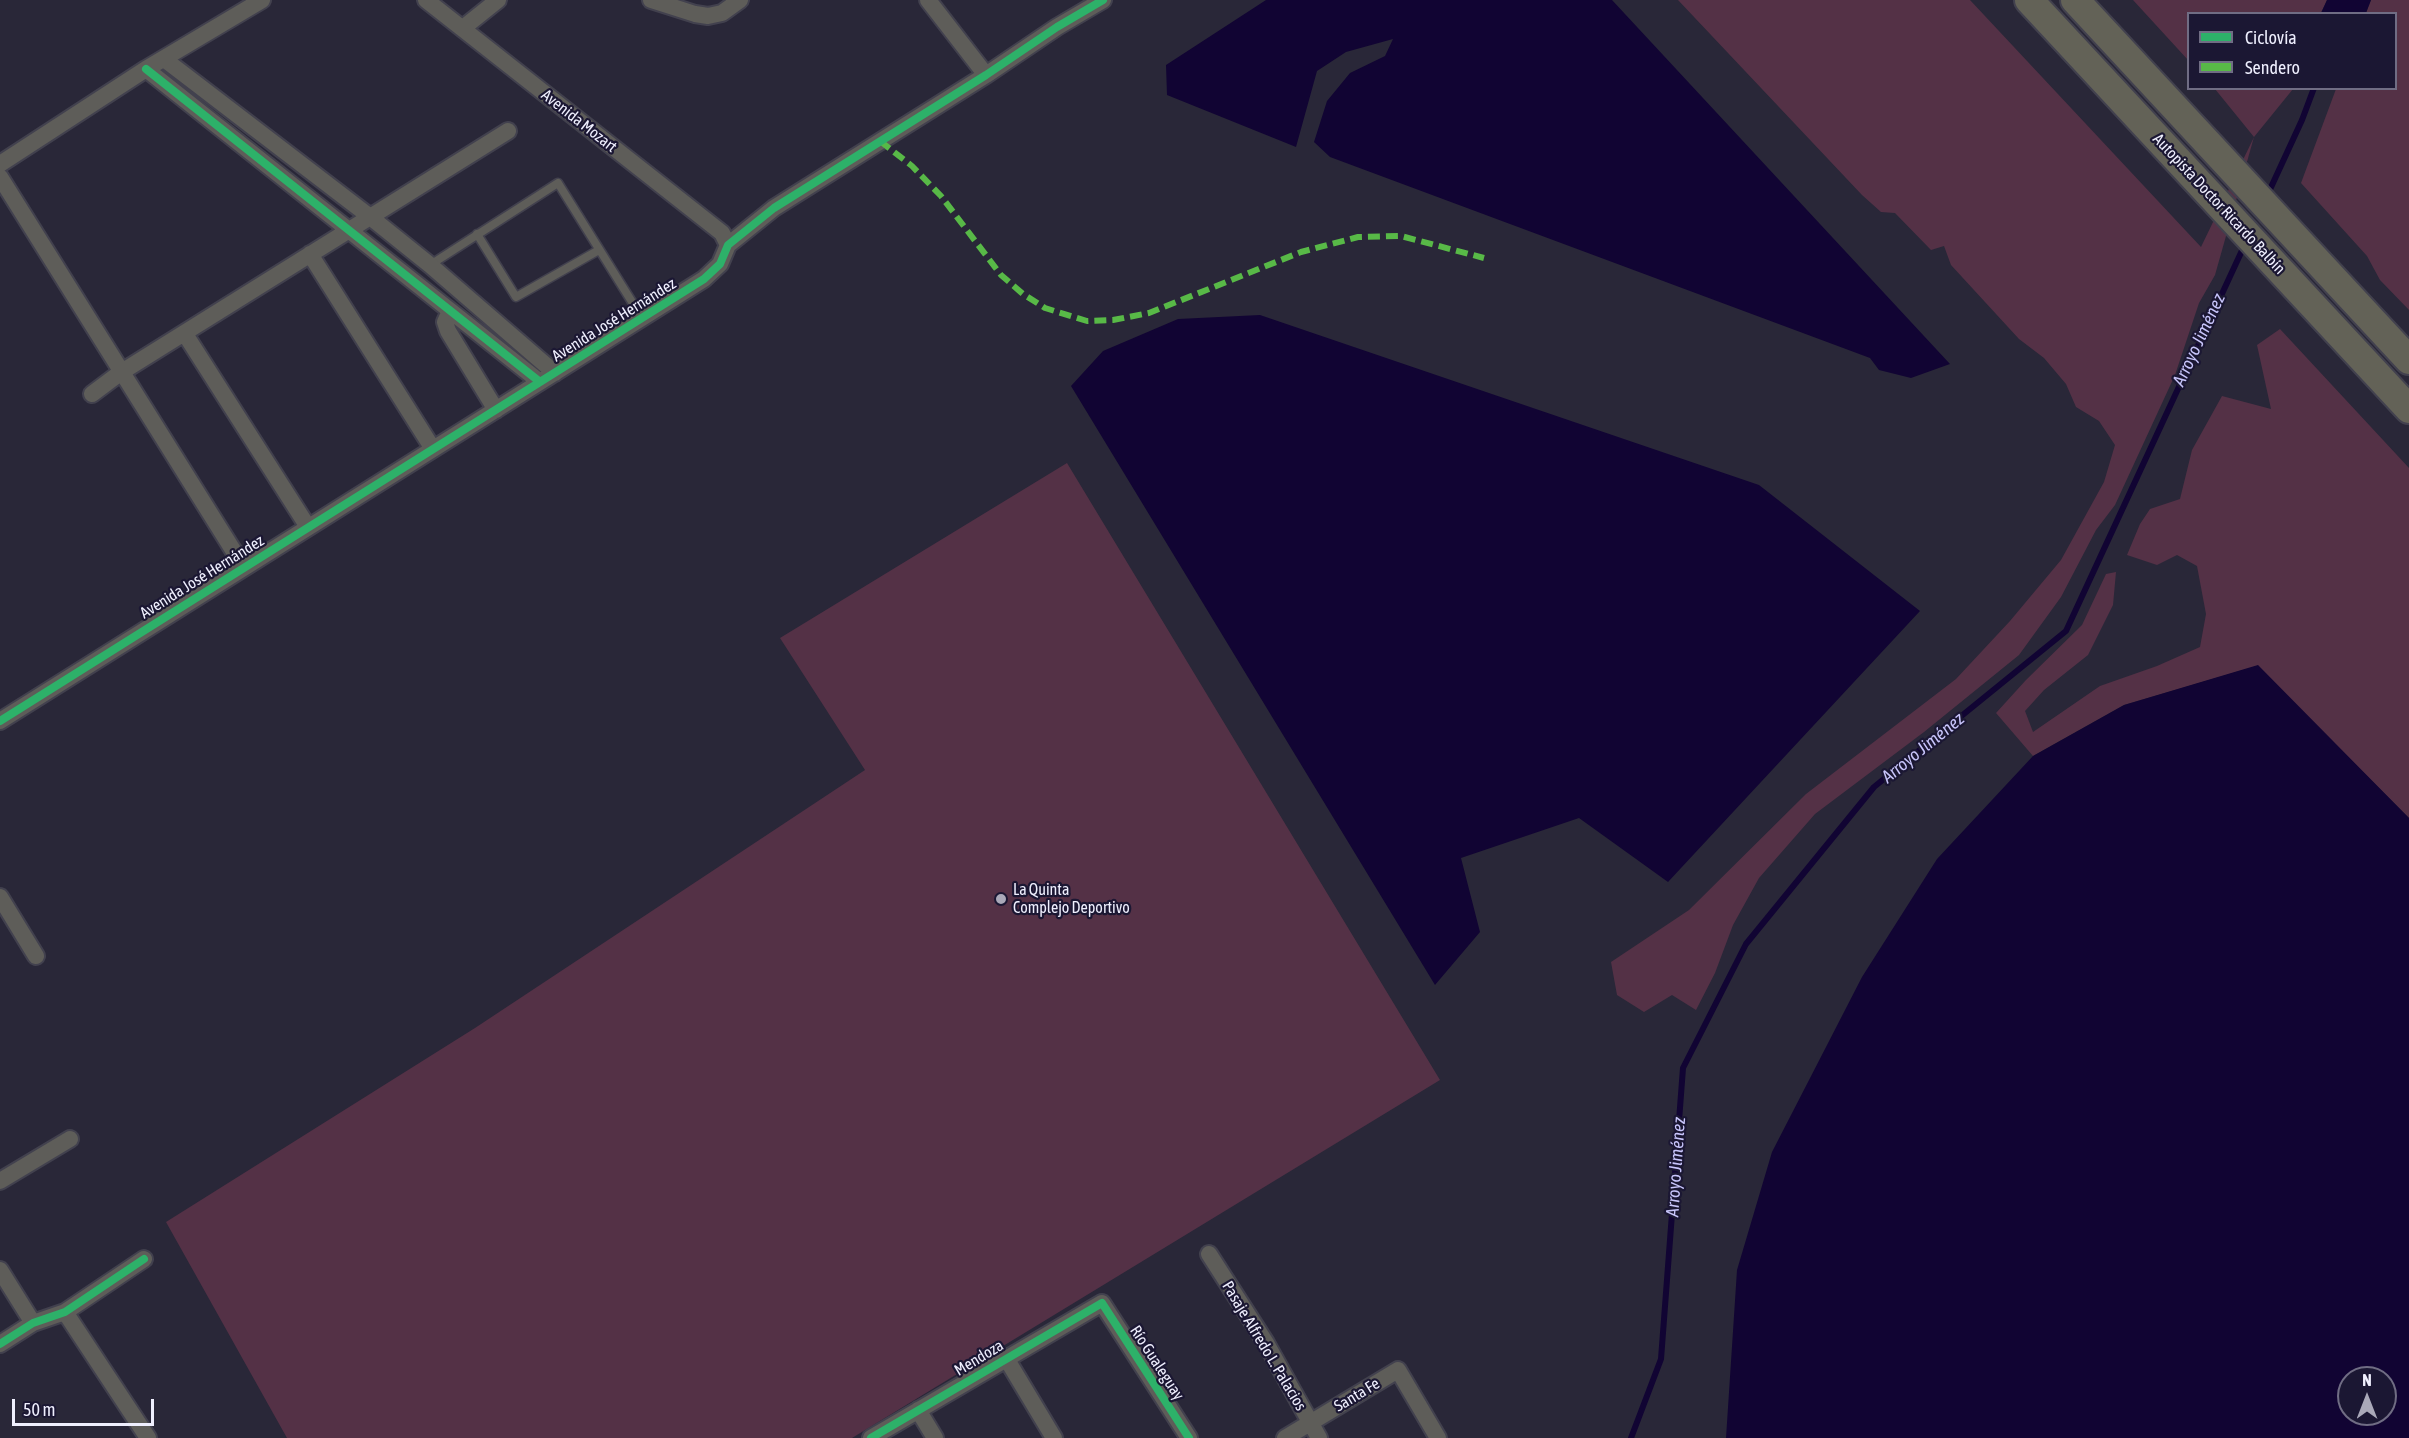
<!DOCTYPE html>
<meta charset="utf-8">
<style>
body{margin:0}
#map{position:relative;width:2409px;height:1438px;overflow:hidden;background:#292738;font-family:"Asap Condensed",sans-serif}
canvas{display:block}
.legend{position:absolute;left:2187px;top:12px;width:210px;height:78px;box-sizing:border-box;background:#1b1733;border:2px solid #706d84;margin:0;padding:8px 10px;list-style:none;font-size:18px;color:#efeffe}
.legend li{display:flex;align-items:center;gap:12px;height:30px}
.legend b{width:30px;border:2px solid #706d84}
.north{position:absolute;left:2337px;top:1366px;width:60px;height:60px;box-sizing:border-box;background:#1b1733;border:2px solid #706d84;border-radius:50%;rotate:0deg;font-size:16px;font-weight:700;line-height:24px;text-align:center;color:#efeffe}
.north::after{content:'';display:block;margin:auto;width:21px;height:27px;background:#aaa9b9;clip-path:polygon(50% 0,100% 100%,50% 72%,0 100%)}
.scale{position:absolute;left:12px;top:1399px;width:142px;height:27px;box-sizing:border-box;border:3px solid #efeffe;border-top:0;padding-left:8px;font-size:18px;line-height:21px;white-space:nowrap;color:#efeffe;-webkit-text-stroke:4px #1b1733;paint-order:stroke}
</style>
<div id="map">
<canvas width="2409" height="1438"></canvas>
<ul class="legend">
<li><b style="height:8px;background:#2db169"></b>Ciclovía</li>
<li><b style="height:8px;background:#58b947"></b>Sendero</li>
</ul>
<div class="north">N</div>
<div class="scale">50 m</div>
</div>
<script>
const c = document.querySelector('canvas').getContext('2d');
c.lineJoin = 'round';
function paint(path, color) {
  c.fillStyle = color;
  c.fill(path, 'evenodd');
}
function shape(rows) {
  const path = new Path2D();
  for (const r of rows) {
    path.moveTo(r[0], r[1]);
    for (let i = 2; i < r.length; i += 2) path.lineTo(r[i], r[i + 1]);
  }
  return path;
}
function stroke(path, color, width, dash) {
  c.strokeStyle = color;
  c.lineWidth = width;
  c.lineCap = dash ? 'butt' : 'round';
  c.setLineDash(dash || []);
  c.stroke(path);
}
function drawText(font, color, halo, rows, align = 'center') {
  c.font = font + ' "Asap Condensed",sans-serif';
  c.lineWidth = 4.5;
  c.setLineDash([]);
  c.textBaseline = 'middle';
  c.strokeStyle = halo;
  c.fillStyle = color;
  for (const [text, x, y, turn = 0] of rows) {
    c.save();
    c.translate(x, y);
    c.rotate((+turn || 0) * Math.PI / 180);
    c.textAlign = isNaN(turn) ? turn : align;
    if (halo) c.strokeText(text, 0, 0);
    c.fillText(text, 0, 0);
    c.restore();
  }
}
const green = shape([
 [1678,0,1970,0,2201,247,2254,137,2215,89,2293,89,2254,137,2215,275,2199,303,2175,375,2115,505,2096,530,2061,597,2019,655,1924,732,1815,814,1759,878,1733,925,1715,973,1696,1010,1672,995,1644,1012,1617,995,1611,962,1689,910,1806,794,1956,679,2010,621,2061,560,2104,482,2115,445,2099,421,2076,407,2066,384,2044,358,2019,339,1951,265,1944,246,1931,250,1895,213,1881,212,1862,195],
 [2133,0,2327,0,2321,13,2188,14,2188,60],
 [2371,0,2409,0,2409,310,2380,280,2367,256,2301,183,2336,89,2396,88,2396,14,2366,13],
 [2280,329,2409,468,2409,818,2257,666,2124,705,2033,756,1996,713,2026,680,2082,625,2106,574,2116,572,2113,605,2088,655,2044,690,2025,711,2033,732,2100,686,2157,666,2200,647,2206,614,2197,566,2177,555,2157,565,2127,555,2140,524,2150,509,2180,499,2192,450,2222,396,2271,409,2257,345],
 [1067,463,1440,1080,852,1438,287,1438,166,1222,475,1028,865,770,780,638]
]);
const water = shape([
 [1266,0,1612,0,1950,364,1911,378,1879,370,1870,358,1330,157,1314,142,1327,101,1350,73,1385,56,1393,39,1346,52,1317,71,1296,147,1167,95,1166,65],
 [2327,0,2371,0,2366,13,2321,13],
 [1260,315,1759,485,1920,611,1668,882,1579,818,1461,858,1480,932,1435,985,1071,386,1103,351,1178,319],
 [2258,665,2409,818,2409,1438,1726,1438,1737,1270,1772,1152,1862,977,1937,859,2033,756,2124,705],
 [2349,1378,2385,1378,2385,1414,2349,1414]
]);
const stream = shape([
 [2267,196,2302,120,2314,88],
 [1631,1438,1661,1359,1683,1068,1746,944,1874,787,2066,631,2245,244]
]);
const service = shape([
 [477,234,516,297,599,250],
 [430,265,558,183,642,318]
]);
const minor = shape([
 [426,0,722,233,728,245],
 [651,0,695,14,708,16,722,13,740,0],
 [928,0,986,75],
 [463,28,498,0],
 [164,59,369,216,430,265,555,373],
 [146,69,540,382],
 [0,164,146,69,262,0],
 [0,177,243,566],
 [310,254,433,449],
 [450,311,445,322,448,331,496,410],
 [185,334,308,527],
 [92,394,120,373,508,131],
 [0,721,704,279,720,264,728,245,774,208,986,75,1057,27,1103,0],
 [0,897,36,956],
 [0,1181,70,1139],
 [1209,1254,1266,1343,1319,1438],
 [0,1270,33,1323],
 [65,1312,148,1438],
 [0,1344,33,1323,65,1312,144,1259],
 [1006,1358,1054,1438],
 [918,1410,935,1438],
 [871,1438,1102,1303,1189,1438],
 [1285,1438,1398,1370,1438,1438]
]);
const motorway = shape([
 [2029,0,2409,409],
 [2075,0,2409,360]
]);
const quiet = shape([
 [880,141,912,166,941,196,1001,275,1023,294,1045,308,1087,321,1113,320,1149,313,1301,252,1358,237,1401,236,1484,258]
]);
const cycleway = shape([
 [146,69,540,382],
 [0,721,704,279,720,264,728,245,774,208,986,75,1057,27,1103,0],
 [0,1344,33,1323,65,1312,144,1259],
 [871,1438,1102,1303,1189,1438]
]);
const markers = [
 [1001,899,6,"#aaa9b9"]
];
const streetNames = [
 ["Avenida Mozart",579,121,38],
 ["Autopista Doctor Ricardo Balbín",2219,204,47],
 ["Avenida José Hernández",614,320,-32],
 ["Avenida José Hernández",202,577,-32],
 ["Pasaje Alfredo L. Palacios",1264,1346,59],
 ["Mendoza",979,1358,-31],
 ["Río Gualeguay",1157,1363,57],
 ["Santa Fe",1357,1395,-31]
];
const poiNames = [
 ["La Quinta",1013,890],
 ["Complejo Deportivo",1013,908]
];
const waterNames = [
 ["Arroyo Jiménez",2199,340,-65],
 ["Arroyo Jiménez",1923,748,-39],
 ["Arroyo Jiménez",1676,1167,-86]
];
paint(green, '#543146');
paint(water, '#110433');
stroke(stream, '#110433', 6);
stroke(service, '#42414e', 11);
stroke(minor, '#42414e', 20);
stroke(motorway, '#42414e', 32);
stroke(service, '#5e5d59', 8);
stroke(minor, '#5e5d59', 16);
stroke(motorway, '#636257', 28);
stroke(quiet, '#58b947', 6, [12, 6]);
stroke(cycleway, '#2db169', 8);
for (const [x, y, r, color] of markers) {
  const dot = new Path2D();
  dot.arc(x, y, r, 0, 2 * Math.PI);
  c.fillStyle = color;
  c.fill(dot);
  stroke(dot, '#1b1733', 2);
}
drawText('16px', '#efeffe', '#1b1733', streetNames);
drawText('16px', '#efeffe', '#1b1733', poiNames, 'left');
drawText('italic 18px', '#c8c5fb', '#1b1733', waterNames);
</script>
